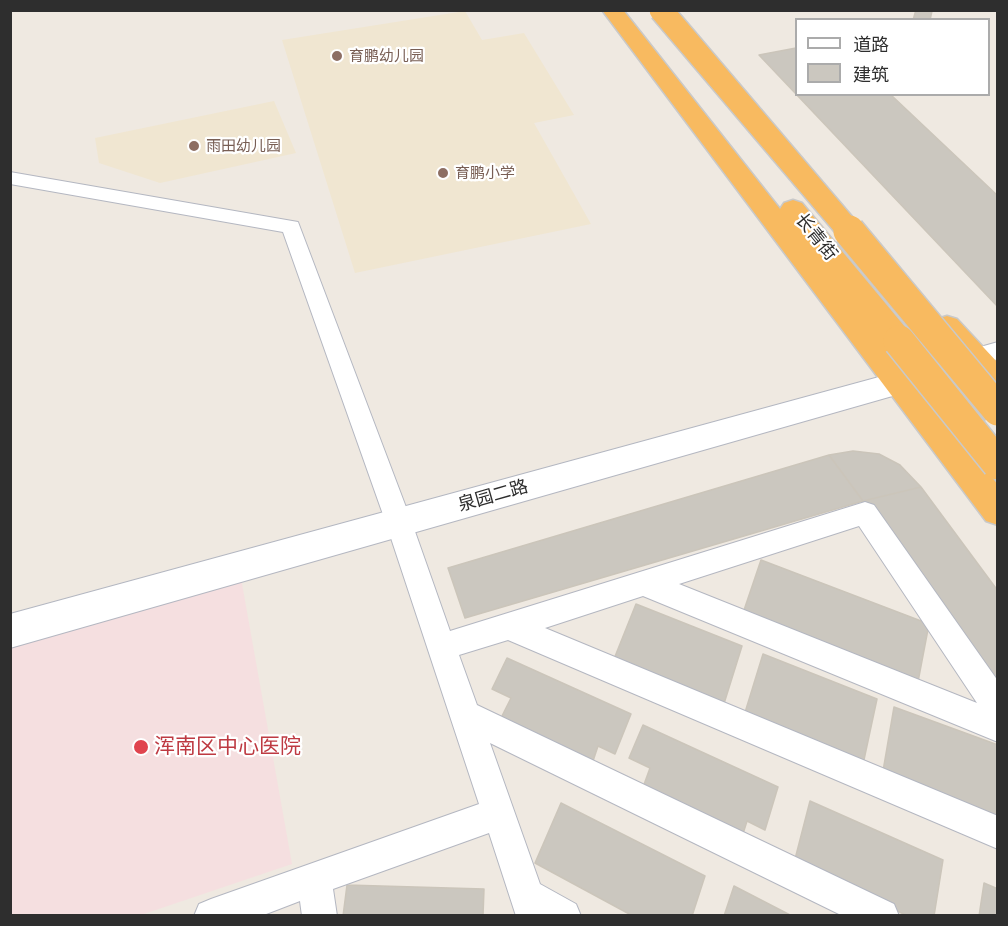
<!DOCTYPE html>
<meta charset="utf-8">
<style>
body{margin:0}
#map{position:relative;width:1008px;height:926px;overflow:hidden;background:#efe9e1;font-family:"Alegreya Sans","Noto Sans SC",sans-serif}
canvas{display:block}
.frame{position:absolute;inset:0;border:12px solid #2e2e2e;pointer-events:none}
.legend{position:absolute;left:795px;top:18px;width:195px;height:78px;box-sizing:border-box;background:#fff;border:2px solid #ababab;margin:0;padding:8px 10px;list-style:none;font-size:18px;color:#2e2e2e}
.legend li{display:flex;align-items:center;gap:12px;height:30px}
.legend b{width:30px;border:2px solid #ababab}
</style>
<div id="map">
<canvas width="1008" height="926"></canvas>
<div class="frame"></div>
<ul class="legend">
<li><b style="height:8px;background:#fff"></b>道路</li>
<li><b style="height:16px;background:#cbc7bf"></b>建筑</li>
</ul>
</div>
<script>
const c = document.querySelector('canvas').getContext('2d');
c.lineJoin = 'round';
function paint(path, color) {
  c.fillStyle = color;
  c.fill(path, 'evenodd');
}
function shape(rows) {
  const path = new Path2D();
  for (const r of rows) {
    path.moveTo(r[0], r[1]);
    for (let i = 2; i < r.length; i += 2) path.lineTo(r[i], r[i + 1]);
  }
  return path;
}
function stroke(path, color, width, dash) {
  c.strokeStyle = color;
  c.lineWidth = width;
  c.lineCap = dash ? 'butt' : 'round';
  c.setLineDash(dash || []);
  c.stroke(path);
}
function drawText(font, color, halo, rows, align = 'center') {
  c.font = font + ' "Alegreya Sans","Noto Sans SC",sans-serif';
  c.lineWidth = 4.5;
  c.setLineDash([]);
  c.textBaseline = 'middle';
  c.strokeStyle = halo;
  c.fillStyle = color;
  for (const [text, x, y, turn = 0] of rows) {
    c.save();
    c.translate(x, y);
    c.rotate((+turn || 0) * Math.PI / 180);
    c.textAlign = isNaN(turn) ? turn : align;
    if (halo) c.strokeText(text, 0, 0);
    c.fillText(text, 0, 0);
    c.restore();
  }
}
const education = shape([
 [465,11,482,40,524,33,574,115,534,123,591,224,355,273,282,40],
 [274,101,296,153,160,183,99,163,95,138]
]);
const medical = shape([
 [239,567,292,864,141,915,11,916,11,631]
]);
const building = shape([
 [916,10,932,10,932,11,930,20,913,20,916,10],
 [796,48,796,94,890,94,998,196,998,307,759,55,796,48],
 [853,451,879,454,900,465,921,487,863,501,829,455,853,451],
 [829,455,863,501,465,618,448,568,829,455],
 [921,487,998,591,998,694,863,501,921,487],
 [761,560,929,624,917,687,742,616,761,560],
 [636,604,742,646,722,710,612,664,636,604],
 [763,654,877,699,862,769,743,719,763,654],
 [507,658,631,714,615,754,598,746,593,761,501,718,511,698,492,689,507,658],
 [894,707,998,745,998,823,882,777,894,707],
 [643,725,778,787,765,830,747,821,742,837,642,790,650,768,629,758,643,725],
 [810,801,943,860,934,916,908,916,794,863,810,801],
 [561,803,705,876,692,916,633,916,535,863,561,803],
 [984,883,998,889,998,916,979,916,984,883],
 [347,885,484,889,483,916,343,916,347,885],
 [734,886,792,916,724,916,734,886]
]);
const minor = shape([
 [10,172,298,222,412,523,450,631,865,502,874,505,998,681,998,742,643,596,545,628,998,816,998,849,508,640,459,655,477,705,894,904,899,916,843,916,490,743,540,884,576,904,581,916,516,916,489,833,333,889,337,916,302,916,300,901,261,916,194,916,199,904,211,899,479,804,386,523,283,232,10,184,10,172],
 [859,526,977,703,679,584,859,526],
 [998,342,998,359,974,366,966,363,962,357,966,351,998,342]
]);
const tertiary = shape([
 [974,346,984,349,988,357,984,365,917,389,10,648,10,614,912,368,974,346]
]);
const trunk = shape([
 [602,10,623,10,780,209,784,203,793,200,802,203,910,333,914,341,910,349,899,352,891,349,998,485,998,525,986,521,602,10],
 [947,316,957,319,998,363,998,396,987,392,937,335,932,327,937,319,947,316]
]);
const trunkBridgeFar1 = shape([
 [661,10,850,232]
]);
const trunkBridge = shape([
 [849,231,998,410],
 [899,341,998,464]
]);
const markers = [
 [337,56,6,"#8d6e63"],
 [194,146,6,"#8d6e63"],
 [443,173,6,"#8d6e63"],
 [141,747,8,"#e0444e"]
];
const farEducationnames = [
 ["育鹏幼儿园",349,56],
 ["雨田幼儿园",206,146],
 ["育鹏小学",455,173]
];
const streetNames = [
 ["长青街",816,237,51],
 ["泉园二路",493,496,-16]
];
const nearHealthnames = [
 ["浑南区中心医院",154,747]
];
paint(education, '#f0e6d1');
paint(medical, '#f5dfe0');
paint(building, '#cbc7bf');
stroke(building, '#cbc5ba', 1.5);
stroke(minor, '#b4b7c1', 2);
stroke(tertiary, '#b4b7c1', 2);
stroke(trunk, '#c9c9c9', 3);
paint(minor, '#fff');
paint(tertiary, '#fff');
paint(trunk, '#f8ba60');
stroke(trunkBridgeFar1, '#c9c9c9', 26, []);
stroke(trunkBridge, '#c9c9c9', 34, []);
stroke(trunkBridgeFar1, '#f8ba60', 23);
stroke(trunkBridge, '#f8ba60', 31);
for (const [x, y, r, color] of markers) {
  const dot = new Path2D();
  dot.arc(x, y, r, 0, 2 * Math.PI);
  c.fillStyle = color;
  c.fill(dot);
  stroke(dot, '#fff', 2);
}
drawText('15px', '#785e54', '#fff', farEducationnames, 'left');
drawText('18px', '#2e2e2e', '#fff', streetNames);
drawText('21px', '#be3a42', '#fff', nearHealthnames, 'left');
</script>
